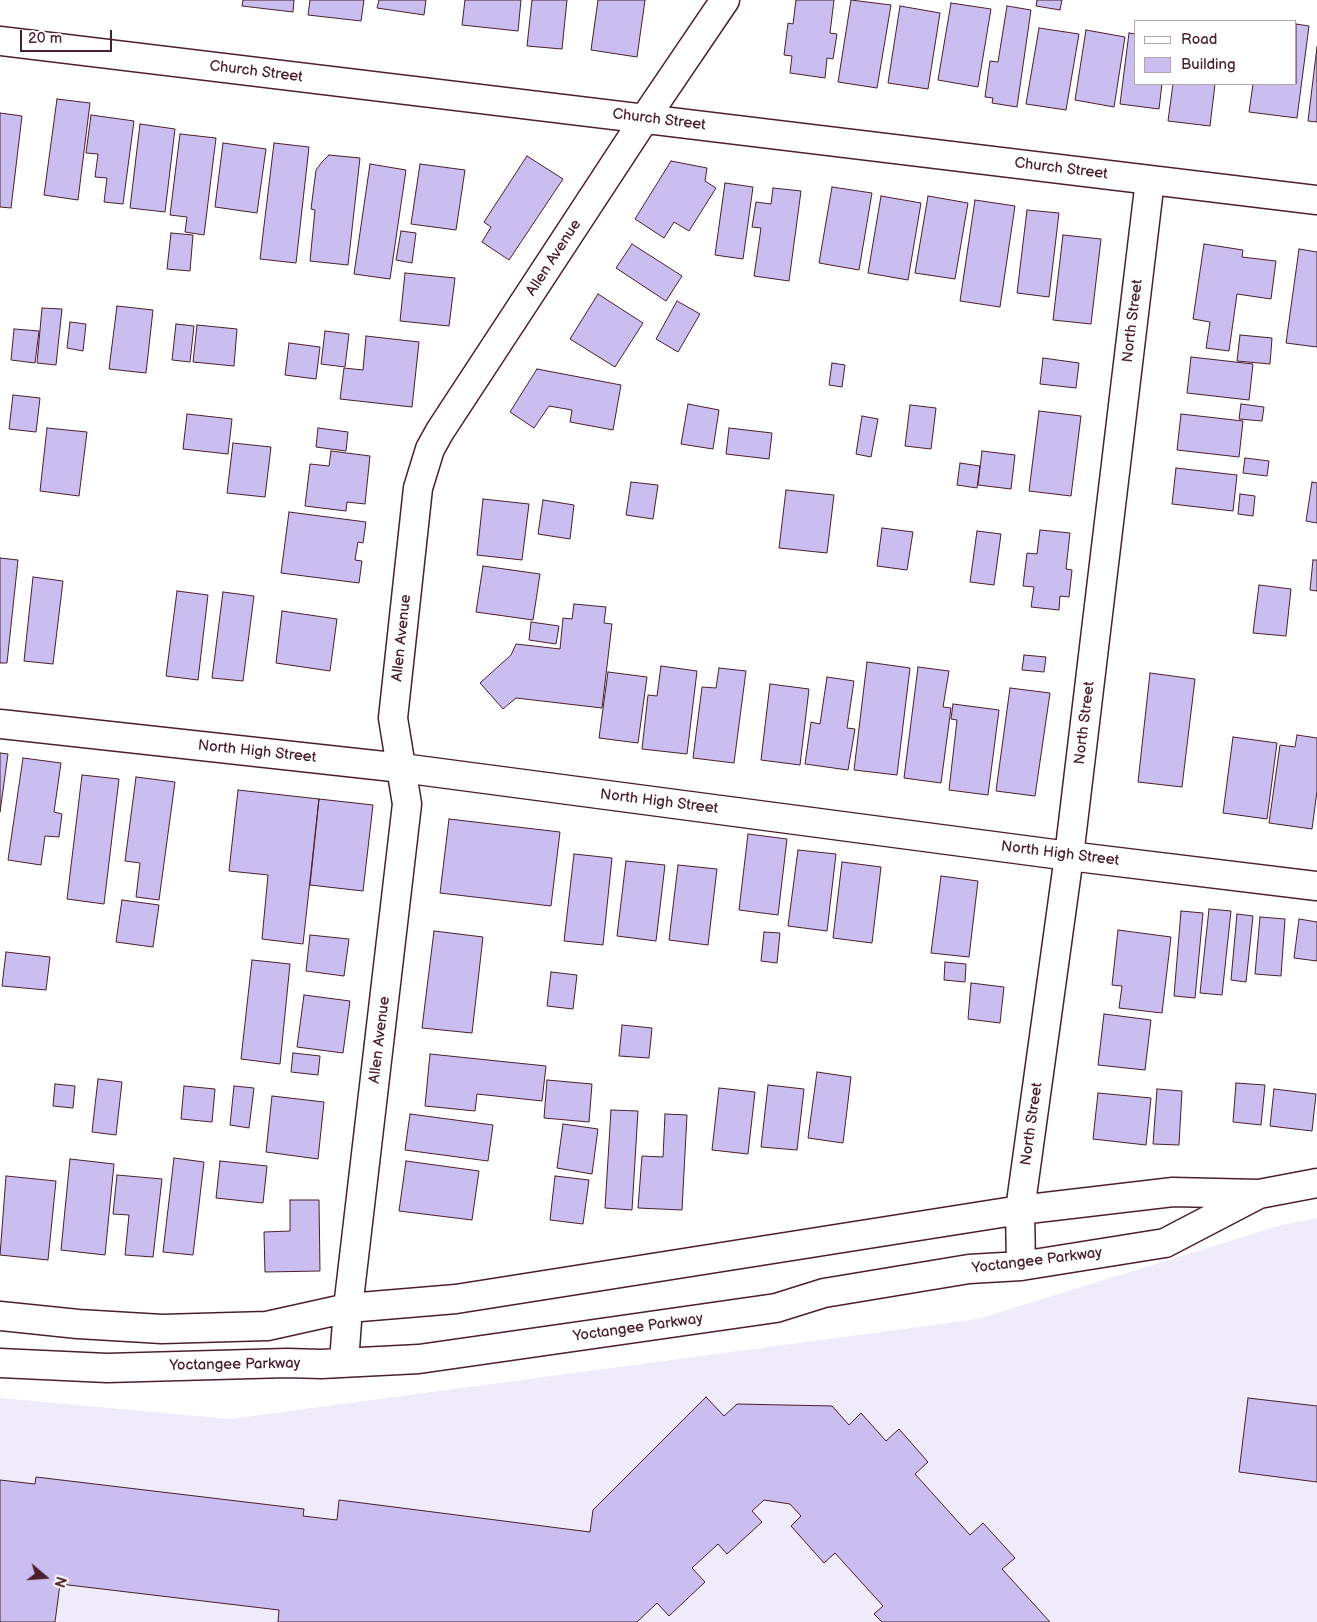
<!DOCTYPE html>
<style>
body{margin:0}
#map{position:relative;width:1317px;height:1622px;overflow:hidden;background:#fff;font-family:"Balsamiq Sans",sans-serif}
canvas{display:block}
.legend{position:absolute;left:1134px;top:20px;width:162px;height:65px;box-sizing:border-box;background:#fff;border:1px solid #b7a5aa;margin:0;padding:6px 9px;list-style:none;font-size:15px;color:#4a1f2b}
.legend li{display:flex;align-items:center;gap:10px;height:25px}
.legend b{width:25px;border:1px solid #b7a5aa}
.north{position:absolute;left:20px;top:1552px;width:50px;height:50px;-webkit-text-stroke:4px #fff;paint-order:stroke;rotate:108deg;font-size:14px;font-weight:700;line-height:20px;text-align:center;color:#4a1f2b}
.north::after{content:'';display:block;margin:auto;width:18px;height:22px;background:#4a1f2b;clip-path:polygon(50% 0,100% 100%,50% 72%,0 100%)}
.scale{position:absolute;left:20px;top:30px;width:92px;height:22px;box-sizing:border-box;border:2px solid #4a1f2b;border-top:0;padding-left:6px;font-size:15px;line-height:18px;white-space:nowrap;color:#4a1f2b;-webkit-text-stroke:4px #fff;paint-order:stroke}
</style>
<div id="map">
<canvas width="1317" height="1622"></canvas>
<ul class="legend">
<li><b style="height:6px;background:#fff"></b>Road</li>
<li><b style="height:14px;background:#cabdef"></b>Building</li>
</ul>
<div class="north">N</div>
<div class="scale">20 m</div>
</div>
<script>
const c = document.querySelector('canvas').getContext('2d');
c.lineJoin = 'round';
function paint(path, color) {
  c.fillStyle = color;
  c.fill(path, 'evenodd');
}
function shape(rows) {
  const path = new Path2D();
  for (const r of rows) {
    path.moveTo(r[0], r[1]);
    for (let i = 2; i < r.length; i += 2) path.lineTo(r[i], r[i + 1]);
  }
  return path;
}
function stroke(path, color, width, dash) {
  c.strokeStyle = color;
  c.lineWidth = width;
  c.lineCap = dash ? 'butt' : 'round';
  c.setLineDash(dash || []);
  c.stroke(path);
}
function drawText(font, color, halo, rows, align = 'center') {
  c.font = font + ' "Balsamiq Sans",sans-serif';
  c.lineWidth = 4.5;
  c.setLineDash([]);
  c.textBaseline = 'middle';
  c.strokeStyle = halo;
  c.fillStyle = color;
  for (const [text, x, y, turn = 0] of rows) {
    c.save();
    c.translate(x, y);
    c.rotate((+turn || 0) * Math.PI / 180);
    c.textAlign = isNaN(turn) ? turn : align;
    if (halo) c.strokeText(text, 0, 0);
    c.fillText(text, 0, 0);
    c.restore();
  }
}
const built = shape([
 [1317,1218,1317,1622,0,1622,0,1398,230,1419,978,1319,1278,1226]
]);
const building = shape([
 [243,0,294,0,293,12,242,6,243,0],
 [310,0,364,0,361,21,308,15,310,0],
 [379,0,426,0,424,15,377,8,379,0],
 [465,0,521,0,518,31,462,25,465,0],
 [532,0,567,0,562,49,527,46,532,0],
 [598,0,645,0,637,57,591,50,598,0],
 [796,0,834,0,830,33,837,34,833,59,827,58,825,78,790,73,792,56,784,55,788,23,793,24,796,0],
 [851,0,891,5,877,88,838,82,851,0],
 [1037,0,1062,0,1060,10,1036,6,1037,0],
 [951,3,991,9,978,87,938,80,951,3],
 [900,6,940,13,928,89,888,83,900,6],
 [1007,6,1031,10,1017,107,992,103,993,98,985,97,990,61,998,62,1007,6],
 [1296,24,1309,26,1297,118,1249,112,1253,84,1296,84,1296,24],
 [1039,28,1079,34,1066,110,1026,104,1039,28],
 [1086,30,1125,37,1114,107,1075,100,1086,30],
 [1129,33,1136,34,1136,84,1162,84,1159,109,1120,104,1129,33],
 [1317,47,1317,122,1308,121,1317,47],
 [1173,84,1215,84,1210,126,1168,121,1173,84],
 [57,99,90,103,78,200,44,195,57,99],
 [0,113,22,116,11,208,0,207,0,113],
 [91,115,134,121,123,204,104,202,107,178,95,177,98,154,86,153,91,115],
 [140,124,175,129,165,212,130,208,140,124],
 [180,134,216,138,204,235,185,232,187,217,170,215,180,134],
 [223,143,266,149,257,213,215,207,223,143],
 [274,143,309,147,296,263,260,259,274,143],
 [329,155,360,158,348,265,310,261,315,210,311,209,316,170,322,162,329,155],
 [527,156,563,179,509,260,482,242,491,227,484,222,527,156],
 [671,161,707,168,705,181,716,188,689,231,674,222,664,238,635,219,671,161],
 [370,164,406,170,390,279,354,274,370,164],
 [420,164,465,170,456,230,411,224,420,164],
 [725,183,753,187,743,259,715,255,725,183],
 [832,187,872,193,859,270,819,263,832,187],
 [773,188,801,191,789,281,754,276,761,228,752,227,756,202,771,204,773,188],
 [881,196,921,203,908,280,868,273,881,196],
 [928,196,968,203,955,279,915,273,928,196],
 [975,200,1015,206,1000,307,960,301,975,200],
 [1027,210,1059,213,1049,297,1017,293,1027,210],
 [401,231,416,233,412,263,396,260,401,231],
 [171,233,193,235,190,271,167,269,171,233],
 [1063,235,1101,239,1091,324,1053,320,1063,235],
 [632,244,682,276,666,301,616,268,632,244],
 [1204,244,1243,250,1242,257,1276,261,1271,299,1237,294,1229,351,1206,348,1210,322,1193,319,1204,244],
 [1299,249,1317,252,1317,347,1286,343,1299,249],
 [405,273,455,278,449,326,400,321,405,273],
 [598,294,643,323,615,367,570,339,598,294],
 [677,301,700,314,678,352,656,339,677,301],
 [117,306,153,310,146,373,109,369,117,306],
 [42,308,62,309,56,365,37,363,42,308],
 [70,322,86,324,83,351,67,348,70,322],
 [176,324,194,326,190,362,172,360,176,324],
 [197,325,237,329,234,366,193,362,197,325],
 [14,329,39,331,35,363,11,360,14,329],
 [325,331,349,334,345,367,321,364,325,331],
 [1240,335,1272,338,1270,364,1237,361,1240,335],
 [366,336,419,342,412,407,340,399,344,368,363,370,366,336],
 [289,343,320,347,316,379,285,375,289,343],
 [1191,357,1253,364,1249,400,1187,393,1191,357],
 [1043,358,1079,363,1076,388,1040,384,1043,358],
 [832,363,845,365,842,387,829,385,832,363],
 [537,369,621,385,613,430,570,422,572,410,549,406,534,428,510,412,537,369],
 [13,395,40,398,36,432,9,429,13,395],
 [688,404,719,410,713,449,681,444,688,404],
 [1241,404,1264,407,1262,421,1239,419,1241,404],
 [910,405,936,408,931,449,905,446,910,405],
 [1039,411,1081,416,1071,496,1029,491,1039,411],
 [187,414,232,419,228,454,183,449,187,414],
 [1181,414,1243,421,1239,457,1177,450,1181,414],
 [862,416,878,419,871,457,856,454,862,416],
 [47,428,87,432,79,496,40,491,47,428],
 [318,428,348,432,346,451,316,447,318,428],
 [729,428,772,433,769,459,726,454,729,428],
 [233,443,271,447,265,497,227,493,233,443],
 [331,451,370,456,365,504,347,502,346,511,305,506,310,464,329,466,331,451],
 [982,451,1015,455,1011,489,978,485,982,451],
 [1245,458,1269,461,1267,476,1243,473,1245,458],
 [960,463,980,466,977,488,957,485,960,463],
 [1176,468,1237,475,1233,511,1172,504,1176,468],
 [631,482,658,485,653,519,626,515,631,482],
 [1312,482,1317,483,1317,523,1306,521,1312,482],
 [786,490,834,495,827,553,779,548,786,490],
 [1240,494,1255,496,1253,516,1238,514,1240,494],
 [483,499,529,504,522,560,477,555,483,499],
 [543,500,574,505,570,539,538,534,543,500],
 [289,512,366,522,363,543,358,542,355,560,362,561,359,583,281,573,289,512],
 [882,528,913,532,907,570,877,566,882,528],
 [1040,530,1070,533,1066,569,1072,570,1069,597,1060,596,1059,610,1031,607,1034,587,1023,586,1027,553,1037,554,1040,530],
 [977,531,1001,534,994,585,970,582,977,531],
 [0,558,18,560,7,663,0,663,0,558],
 [1313,560,1317,560,1317,591,1310,590,1313,560],
 [483,566,540,574,533,620,476,612,483,566],
 [33,577,63,581,53,664,24,661,33,577],
 [1259,585,1291,589,1286,636,1253,633,1259,585],
 [177,591,208,595,198,680,166,676,177,591],
 [223,592,254,596,243,681,212,678,223,592],
 [574,604,606,607,604,623,612,624,602,708,516,698,503,709,480,683,511,655,516,644,560,649,563,618,572,619,574,604],
 [282,611,337,619,330,671,276,663,282,611],
 [531,622,559,626,556,644,529,640,531,622],
 [1024,655,1046,657,1044,672,1022,670,1024,655],
 [867,662,910,668,897,775,854,770,867,662],
 [661,666,697,671,687,754,642,749,648,695,657,696,661,666],
 [918,667,949,671,943,707,951,708,941,783,904,778,918,667],
 [719,668,746,671,734,763,693,758,702,687,716,688,719,668],
 [608,672,647,677,638,743,599,738,608,672],
 [1150,673,1195,679,1182,787,1138,782,1150,673],
 [827,677,854,681,847,728,855,729,848,770,805,764,811,722,820,724,827,677],
 [770,684,809,689,800,765,761,760,770,684],
 [1010,688,1050,693,1035,796,996,791,1010,688],
 [953,704,999,710,988,795,949,790,957,720,951,719,953,704],
 [1297,735,1317,738,1317,791,1312,829,1269,823,1280,745,1295,747,1297,735],
 [1233,737,1277,743,1267,819,1223,813,1233,737],
 [0,753,8,754,0,812,0,753],
 [23,758,61,763,54,812,62,814,59,837,45,836,41,865,8,860,23,758],
 [82,775,119,779,104,904,67,899,82,775],
 [136,777,175,782,159,900,136,897,140,863,125,861,136,777],
 [238,790,319,799,303,944,262,939,268,875,229,871,238,790],
 [319,799,373,805,363,891,310,885,319,799],
 [449,819,560,832,551,906,440,893,449,819],
 [748,834,787,839,778,915,739,910,748,834],
 [798,850,836,854,827,931,788,926,798,850],
 [574,854,612,858,603,945,564,941,574,854],
 [626,861,665,865,656,941,617,936,626,861],
 [842,862,881,867,872,943,833,938,842,862],
 [678,865,717,869,708,945,669,940,678,865],
 [941,876,978,881,969,957,931,953,941,876],
 [122,900,159,905,153,947,116,942,122,900],
 [1209,909,1231,911,1222,995,1200,993,1209,909],
 [1181,911,1203,913,1195,998,1174,996,1181,911],
 [1237,914,1253,916,1246,982,1231,980,1237,914],
 [1260,917,1285,919,1281,976,1255,974,1260,917],
 [1299,919,1317,922,1317,961,1294,958,1299,919],
 [1118,930,1171,937,1162,1013,1119,1008,1122,986,1112,985,1118,930],
 [434,931,483,937,472,1033,422,1028,434,931],
 [764,932,780,933,777,963,761,961,764,932],
 [310,935,349,939,344,976,306,971,310,935],
 [6,952,50,957,46,990,2,986,6,952],
 [252,960,290,964,280,1064,241,1059,252,960],
 [945,962,966,964,965,982,944,980,945,962],
 [551,972,577,975,573,1009,547,1006,551,972],
 [971,983,1004,987,1000,1023,968,1019,971,983],
 [304,995,350,1001,343,1053,297,1047,304,995],
 [1104,1014,1151,1020,1145,1070,1098,1065,1104,1014],
 [622,1025,652,1028,649,1058,619,1056,622,1025],
 [293,1053,320,1056,318,1075,291,1072,293,1053],
 [430,1054,546,1066,542,1101,477,1094,475,1111,425,1106,430,1054],
 [817,1072,851,1077,843,1143,808,1138,817,1072],
 [98,1079,122,1082,116,1135,92,1132,98,1079],
 [547,1080,592,1084,589,1122,544,1118,547,1080],
 [1236,1083,1265,1085,1261,1125,1233,1122,1236,1083],
 [55,1084,75,1086,73,1108,53,1106,55,1084],
 [768,1085,804,1089,797,1150,761,1147,768,1085],
 [184,1086,215,1089,212,1122,181,1119,184,1086],
 [234,1086,254,1088,249,1128,230,1125,234,1086],
 [719,1088,755,1092,748,1154,712,1150,719,1088],
 [1157,1089,1182,1091,1179,1145,1153,1144,1157,1089],
 [1274,1089,1316,1094,1312,1131,1270,1126,1274,1089],
 [1098,1093,1151,1098,1146,1145,1093,1139,1098,1093],
 [272,1096,324,1102,318,1159,266,1152,272,1096],
 [611,1110,638,1111,632,1210,605,1208,611,1110],
 [410,1114,493,1125,488,1161,405,1150,410,1114],
 [665,1114,687,1115,682,1210,638,1208,642,1156,663,1157,665,1114],
 [563,1124,598,1129,592,1174,557,1168,563,1124],
 [174,1158,204,1162,193,1255,163,1252,174,1158],
 [70,1159,114,1164,105,1255,61,1250,70,1159],
 [220,1161,267,1166,263,1203,216,1198,220,1161],
 [406,1161,479,1171,472,1220,399,1211,406,1161],
 [117,1175,162,1179,153,1257,125,1255,129,1215,113,1214,117,1175],
 [6,1176,56,1181,48,1260,0,1255,6,1176],
 [555,1176,589,1180,583,1224,550,1220,555,1176],
 [290,1200,319,1200,320,1271,265,1272,264,1232,290,1231,290,1200],
 [706,1397,724,1416,737,1404,832,1406,849,1425,861,1413,886,1441,899,1429,928,1462,915,1474,970,1535,983,1523,1015,1558,1002,1569,1050,1622,882,1622,874,1614,883,1606,835,1553,824,1563,791,1526,801,1516,790,1504,764,1500,752,1511,762,1522,727,1554,718,1544,692,1568,705,1582,669,1616,657,1603,637,1622,278,1622,279,1610,60,1584,55,1622,0,1622,0,1480,35,1484,36,1477,304,1509,303,1516,337,1520,339,1500,590,1532,593,1510,706,1397],
 [1248,1398,1317,1406,1317,1482,1239,1472,1248,1398]
]);
const minor = shape([
 [0,41,1317,200],
 [1021,1266,1020,1210,1069,856,1150,180],
 [0,1316,78,1324,162,1329,267,1326,348,1308,456,1299,1020,1210,1173,1192,1259,1194,1317,1183],
 [344,1362,348,1308,407,804,393,718,418,488,430,449,440,431,645,118,725,0],
 [0,1363,107,1368,287,1363,321,1364,419,1359,776,1308,824,1293,969,1269,1021,1266,1165,1243,1257,1195]
]);
const major = shape([
 [0,724,402,768,1069,856,1317,886]
]);
const streetNames = [
 ["Church Street",256,72,7],
 ["Church Street",659,120,7],
 ["Church Street",1061,169,7],
 ["Allen Avenue",554,258,-57],
 ["North Street",1133,321,-83],
 ["Allen Avenue",402,638,-84],
 ["North Street",1085,723,-83],
 ["North High Street",257,752,6],
 ["North High Street",659,802,7],
 ["North High Street",1060,854,7],
 ["Allen Avenue",380,1040,-83],
 ["North Street",1032,1124,-82],
 ["Yoctangee Parkway",1037,1261,-7],
 ["Yoctangee Parkway",638,1328,-8],
 ["Yoctangee Parkway",235,1365,-1]
];
paint(built, '#efebfa');
paint(building, '#cabdef');
stroke(building, '#4a1f2b', 1);
stroke(minor, '#4a1f2b', 31);
stroke(major, '#4a1f2b', 31);
stroke(minor, '#fff', 28);
stroke(major, '#fff', 28);
drawText('15px', '#4a1f2b', '#fff', streetNames);
</script>
